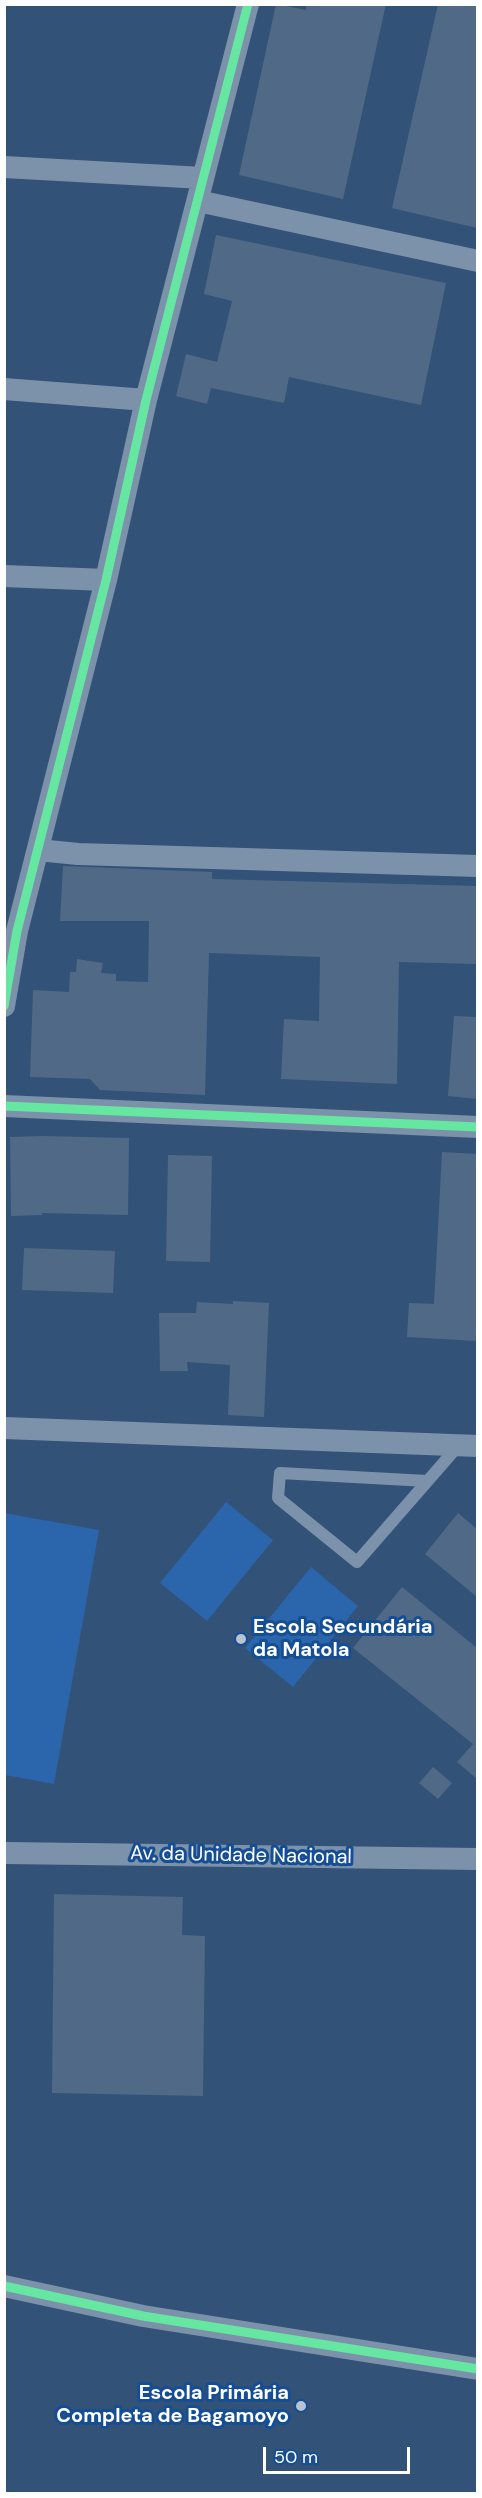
<!DOCTYPE html>
<meta charset="utf-8">
<style>
body{margin:0}
#map{position:relative;width:482px;height:2498px;overflow:hidden;background:#335278;font-family:"DM Sans",sans-serif}
canvas{display:block}
.frame{position:absolute;inset:0;border:6px solid #fff;pointer-events:none}
.scale{position:absolute;left:263px;top:2447px;width:147px;height:27px;box-sizing:border-box;border:3px solid #fff;border-top:0;padding-left:8px;font-size:18px;line-height:21px;white-space:nowrap;color:#fff;-webkit-text-stroke:4px #164e95;paint-order:stroke}
</style>
<div id="map">
<canvas width="482" height="2498"></canvas>
<div class="frame"></div>
<div class="scale">50 m</div>
</div>
<script>
const c = document.querySelector('canvas').getContext('2d');
c.lineJoin = 'round';
function paint(path, color) {
  c.fillStyle = color;
  c.fill(path, 'evenodd');
}
function shape(rows) {
  const path = new Path2D();
  for (const r of rows) {
    path.moveTo(r[0], r[1]);
    for (let i = 2; i < r.length; i += 2) path.lineTo(r[i], r[i + 1]);
  }
  return path;
}
function stroke(path, color, width, dash) {
  c.strokeStyle = color;
  c.lineWidth = width;
  c.lineCap = dash ? 'butt' : 'round';
  c.setLineDash(dash || []);
  c.stroke(path);
}
function drawText(font, color, halo, rows, align = 'center') {
  c.font = font + ' "DM Sans",sans-serif';
  c.lineWidth = 6;
  c.setLineDash([]);
  c.textBaseline = 'middle';
  c.strokeStyle = halo;
  c.fillStyle = color;
  for (const [text, x, y, turn = 0] of rows) {
    c.save();
    c.translate(x, y);
    c.rotate((+turn || 0) * Math.PI / 180);
    c.textAlign = isNaN(turn) ? turn : align;
    if (halo) c.strokeText(text, 0, 0);
    c.fillText(text, 0, 0);
    c.restore();
  }
}
const green = shape([
 [226,1502,273,1540,207,1621,160,1583],
 [4,1513,99,1530,54,1784,5,1775],
 [311,1567,358,1606,293,1687,245,1648]
]);
const building = shape([
 [276,4,306,10,306,4,386,4,343,199,239,175],
 [438,4,477,4,477,228,392,208],
 [216,235,446,283,421,405,289,377,284,403,211,388,207,404,176,396,186,354,217,362,232,301,204,294],
 [63,866,212,872,212,879,477,886,477,964,399,962,397,1084,281,1079,284,1019,319,1021,320,957,209,953,205,1095,100,1090,90,1079,30,1077,33,990,69,992,70,972,76,972,77,959,103,963,101,973,116,974,116,981,148,982,149,921,60,921],
 [454,1016,477,1017,477,1099,448,1096],
 [42,1136,129,1138,128,1215,42,1213,42,1215,11,1216,10,1137],
 [442,1152,477,1154,477,1341,407,1337,409,1303,434,1304],
 [168,1155,212,1156,210,1262,166,1261],
 [24,1248,115,1251,113,1293,22,1290],
 [233,1301,269,1303,264,1417,228,1415,230,1365,187,1362,188,1371,160,1371,159,1313,196,1313,197,1302,233,1304],
 [458,1513,477,1529,477,1597,425,1554],
 [402,1587,477,1648,477,1779,457,1762,473,1744,353,1648],
 [433,1767,452,1783,438,1799,419,1783],
 [54,1894,183,1897,182,1935,205,1936,203,2096,52,2093]
]);
const lane = shape([
 [427,1481,280,1473,278,1498,357,1562,459,1445]
]);
const street = shape([
 [4,167,203,178],
 [198,201,478,261],
 [4,389,146,400],
 [4,576,106,580],
 [38,850,78,854,478,866],
 [4,1006,17,931,106,580,146,400,248,4],
 [4,1106,478,1127],
 [4,1428,478,1446],
 [4,1853,478,1859],
 [4,2286,143,2316,478,2369]
]);
const cycleway = shape([
 [4,1006,17,931,106,580,146,400,248,4],
 [4,1106,478,1127],
 [4,2286,143,2316,478,2369]
]);
const markers = [
 [241,1639,6,"#b8c2d0"],
 [301,2406,6,"#b8c2d0"]
];
const poiNames = [
 ["Escola Secundária",253,1628],
 ["da Matola",253,1651],
 ["Escola Primária",289,2394,"right"],
 ["Completa de Bagamoyo",289,2417,"right"]
];
const streetNames = [
 ["Av. da Unidade Nacional",241,1856,1]
];
paint(green, '#2b65ac');
paint(building, '#506987');
stroke(lane, '#7c92ab', 12);
stroke(street, '#7c92ab', 22);
stroke(cycleway, '#66e7a1', 9);
for (const [x, y, r, color] of markers) {
  const dot = new Path2D();
  dot.arc(x, y, r, 0, 2 * Math.PI);
  c.fillStyle = color;
  c.fill(dot);
  stroke(dot, '#164e95', 2);
}
drawText('bold 20px', '#fff', '#164e95', poiNames, 'left');
drawText('20px', '#fff', '#164e95', streetNames);
</script>
